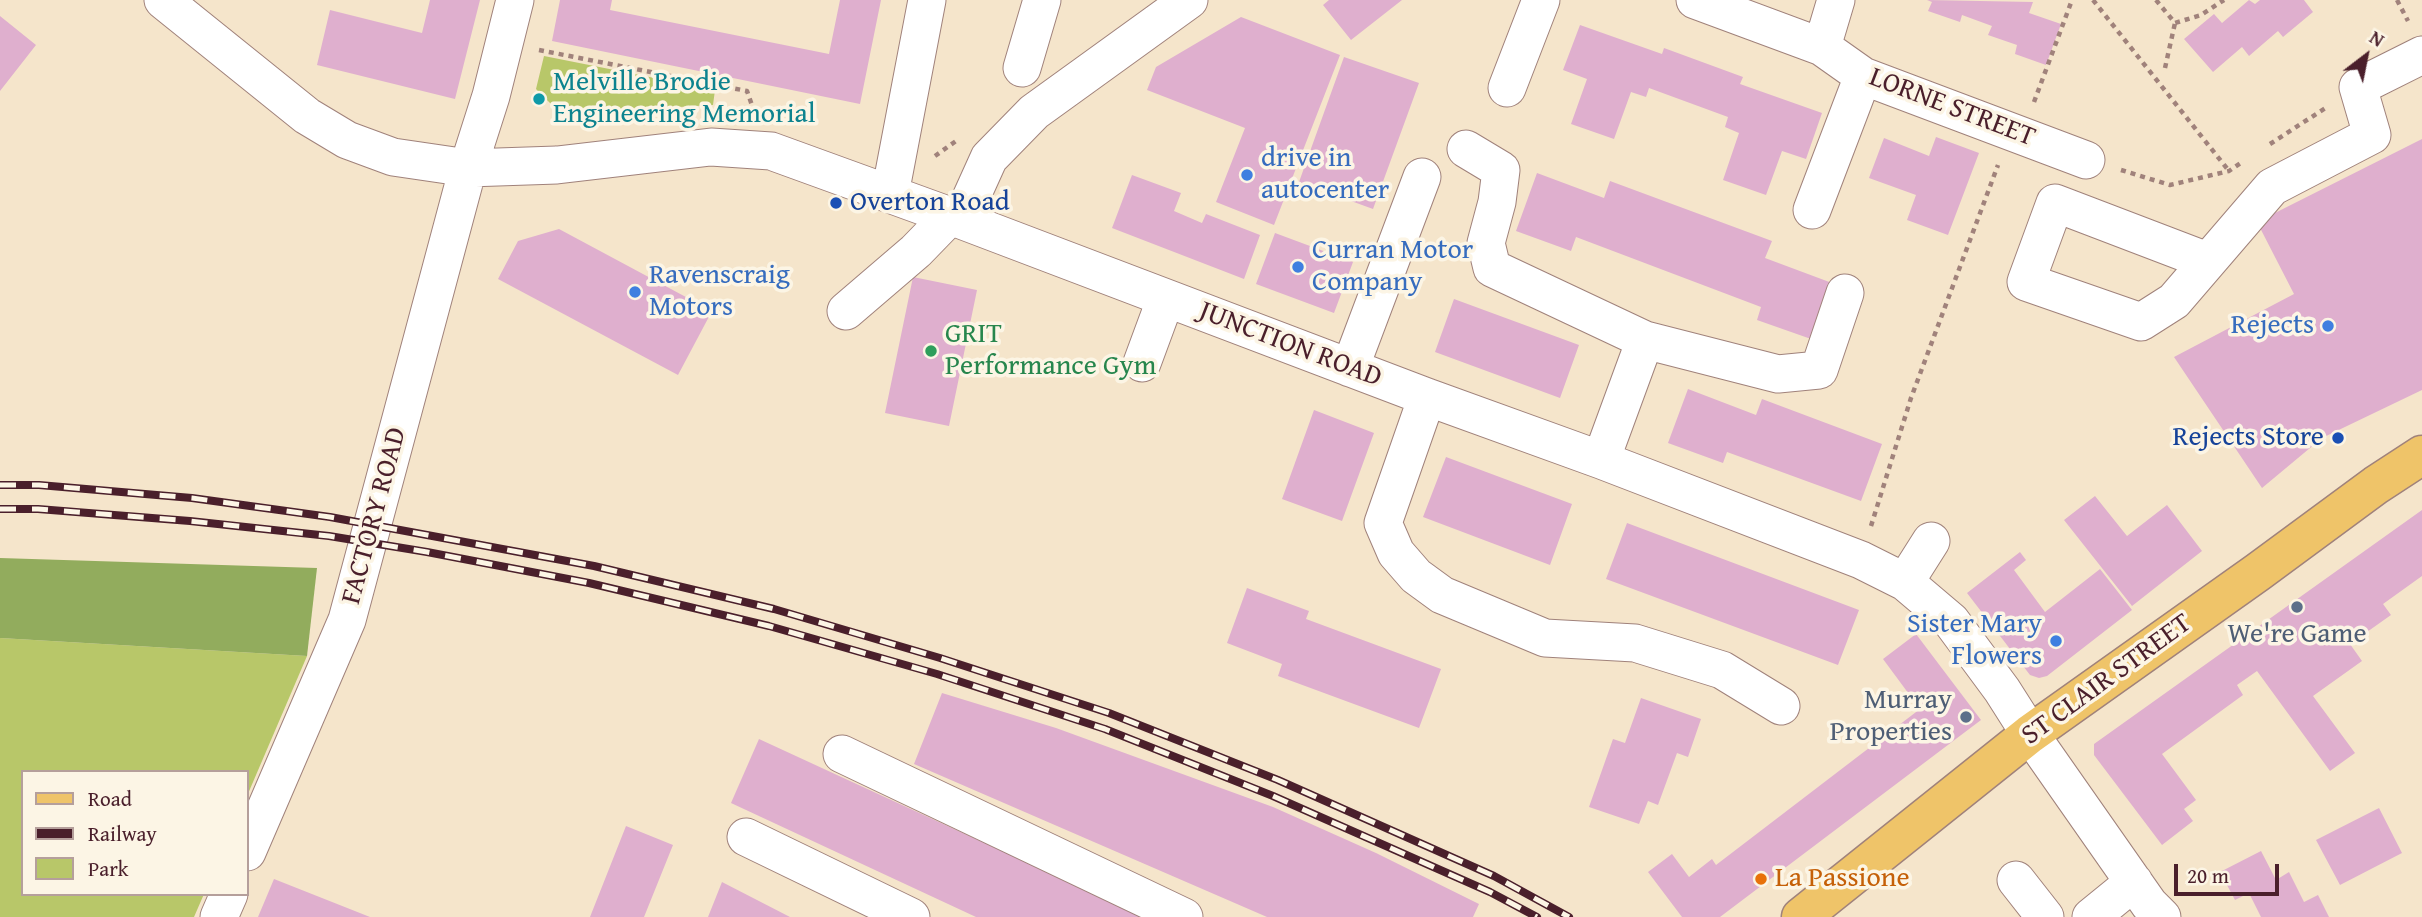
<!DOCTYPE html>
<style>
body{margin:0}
#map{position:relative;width:2422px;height:917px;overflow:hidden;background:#f5e5cb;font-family:"Gentium Book Plus",serif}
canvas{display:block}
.legend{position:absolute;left:21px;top:770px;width:228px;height:126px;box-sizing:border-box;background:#fcf5e5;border:2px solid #b59f9b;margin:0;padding:9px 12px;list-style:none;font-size:21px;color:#4a1f2b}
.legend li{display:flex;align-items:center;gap:14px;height:35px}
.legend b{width:35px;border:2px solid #b59f9b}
.north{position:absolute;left:2331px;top:21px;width:70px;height:70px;-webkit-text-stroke:5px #fcf5e5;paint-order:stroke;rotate:32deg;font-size:19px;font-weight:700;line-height:28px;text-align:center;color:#4a1f2b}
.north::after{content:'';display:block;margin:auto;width:24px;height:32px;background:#4a1f2b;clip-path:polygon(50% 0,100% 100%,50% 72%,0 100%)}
.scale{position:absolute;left:2174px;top:864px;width:105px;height:32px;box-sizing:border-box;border:4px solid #4a1f2b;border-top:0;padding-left:9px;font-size:21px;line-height:24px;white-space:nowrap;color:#4a1f2b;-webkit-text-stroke:5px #fcf5e5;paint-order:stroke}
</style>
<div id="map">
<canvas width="2422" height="917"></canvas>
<ul class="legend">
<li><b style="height:9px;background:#efc469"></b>Road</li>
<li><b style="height:9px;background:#4a1f2b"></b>Railway</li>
<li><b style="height:19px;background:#b8c769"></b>Park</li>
</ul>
<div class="north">N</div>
<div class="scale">20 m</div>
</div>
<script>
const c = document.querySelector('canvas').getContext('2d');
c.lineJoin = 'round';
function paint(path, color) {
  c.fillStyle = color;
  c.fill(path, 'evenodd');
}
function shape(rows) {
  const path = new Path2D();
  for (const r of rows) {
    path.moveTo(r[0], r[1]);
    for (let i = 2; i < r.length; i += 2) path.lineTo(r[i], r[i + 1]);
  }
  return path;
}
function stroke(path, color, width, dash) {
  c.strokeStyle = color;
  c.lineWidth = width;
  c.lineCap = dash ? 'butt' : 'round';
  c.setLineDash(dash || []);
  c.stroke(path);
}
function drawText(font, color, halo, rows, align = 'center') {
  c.font = font + ' "Gentium Book Plus",serif';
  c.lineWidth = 7;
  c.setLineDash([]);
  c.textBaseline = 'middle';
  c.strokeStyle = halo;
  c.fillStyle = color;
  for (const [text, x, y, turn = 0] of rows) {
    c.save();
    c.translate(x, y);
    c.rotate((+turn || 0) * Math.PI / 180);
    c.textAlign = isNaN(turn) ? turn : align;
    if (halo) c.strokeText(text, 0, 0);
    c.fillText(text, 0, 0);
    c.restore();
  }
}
const green = shape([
 [544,56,715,90,713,105,561,114,536,89],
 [0,638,307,656,247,796,247,772,23,772,23,894,204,894,194,917,0,917]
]);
const forest = shape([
 [0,558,317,568,307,656,0,638]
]);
const building = shape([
 [430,0,480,0,455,99,317,65,330,10,422,33],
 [560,0,612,0,610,10,829,54,840,0,881,0,860,104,552,41],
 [1329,0,1402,0,1351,40,1323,5],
 [1927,0,2033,2,2029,13,2061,24,2046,65,2015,54,2017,45,1988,35,1992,26,1962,15,1960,22,1928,11,1932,2],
 [2249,0,2255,4,2260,0,2304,0,2313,12,2283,37,2278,31,2249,56,2242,47,2213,72,2184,39,2214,14,2222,23],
 [0,16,36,45,0,91],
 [1241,17,1340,55,1274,225,1216,202,1245,128,1147,90,1156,67],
 [1580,25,1662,54,1664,48,1743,77,1740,84,1822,113,1806,159,1782,151,1766,195,1723,180,1739,133,1725,127,1728,117,1649,88,1646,97,1631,92,1614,139,1571,124,1587,79,1563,70],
 [1344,57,1419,83,1373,209,1299,182],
 [1936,137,1979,153,1948,235,1907,220,1916,195,1869,178,1884,138,1929,156],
 [2422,139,2422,390,2322,438,2262,488,2174,357,2294,294,2257,222],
 [1537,173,1604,198,1610,181,1772,241,1765,258,1832,283,1811,339,1757,320,1761,307,1576,237,1571,251,1516,231],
 [1132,175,1181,193,1174,211,1202,223,1206,214,1260,235,1244,279,1112,228],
 [559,229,712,311,678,375,498,279,518,241],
 [1275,233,1353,262,1334,313,1256,284],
 [913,277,977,290,949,426,885,413],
 [1454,299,1579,345,1560,398,1435,352],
 [1688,389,1756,415,1762,399,1882,444,1861,501,1727,452,1723,463,1668,443],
 [1314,410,1374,433,1342,521,1282,499],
 [1446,457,1572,504,1550,565,1423,517],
 [2095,496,2127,536,2167,505,2202,551,2132,606,2064,520],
 [2422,510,2422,576,2383,604,2391,615,2350,644,2362,661,2313,696,2355,753,2330,771,2257,671,2237,685,2243,695,2162,754,2196,800,2184,809,2193,821,2162,845,2094,755,2094,744],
 [1627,523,1859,610,1838,665,1606,579],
 [2020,552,2026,560,2014,570,2045,612,2100,569,2132,610,2047,676,2039,678,2030,675,1967,593],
 [1247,588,1309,611,1306,619,1441,669,1419,728,1278,676,1282,664,1227,643],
 [1916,634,1981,720,1720,917,1682,917,1648,872,1672,854,1689,877,1712,859,1716,865,1920,709,1883,659],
 [942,693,1056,728,1273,807,1376,853,1479,904,1473,917,1267,917,914,764],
 [1641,698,1701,719,1688,757,1677,753,1658,805,1648,801,1639,824,1589,807,1613,739,1625,743],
 [759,739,1145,917,976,917,731,803],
 [2379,808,2402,853,2340,885,2316,840],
 [626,826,673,845,644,917,590,917],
 [2261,851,2276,880,2289,872,2304,902,2318,895,2329,917,2261,917,2249,893,2235,900,2220,872],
 [274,879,370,917,258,917],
 [722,882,790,917,708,917]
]);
const path = shape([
 [2093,0,2229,171],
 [2156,0,2175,23,2201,15,2224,0],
 [2397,0,2408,21],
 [539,50,747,91,755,114],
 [2165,68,2175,23],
 [2034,102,2072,0],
 [2270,144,2327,107],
 [935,156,956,141],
 [2121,170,2170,185,2229,171,2242,162],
 [1871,526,1911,398,1998,165]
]);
const minor = shape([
 [163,0,307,116,347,140,393,157,468,168,557,165,711,147,771,151,961,220,1427,397,1601,460,1861,560,1905,582,1951,621,2002,690,2030,734,2149,904,2162,917],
 [1695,0,1822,47,1863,76,2086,160],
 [1822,47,1836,0],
 [1022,68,1042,0],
 [1507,88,1541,0],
 [1466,149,1501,170,1497,202,1486,243,1492,268,1645,340,1778,374,1819,370,1845,293],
 [890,194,927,0],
 [1812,210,1863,76],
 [961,220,989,158,1034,112,1189,0],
 [2207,261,2055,203,2026,282,2141,322,2174,301,2272,187,2372,135,2358,87,2422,55],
 [846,311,916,251,950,216],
 [1142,363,1166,298],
 [1350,368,1422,177],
 [1427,397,1383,523,1396,553,1416,576,1442,595,1545,638,1635,643,1722,670,1781,706],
 [1601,460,1645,340],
 [1905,582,1931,541],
 [842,754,1184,917],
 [746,837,911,917],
 [247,852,347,620,468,168,491,96,515,0],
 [2016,880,2045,917],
 [219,917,229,894],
 [2091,917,2134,882]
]);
const major = shape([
 [1801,917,2030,734,2258,572,2376,485,2422,455]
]);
const rail = shape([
 [0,485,39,485,192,498,330,517,594,566,774,609,940,658,1109,713,1278,780,1494,876,1569,917],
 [0,509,38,509,190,521,329,536,427,552,589,583,769,626,937,674,1105,729,1273,796,1490,892,1537,917]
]);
const markers = [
 [539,99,7,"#0f9aa8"],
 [1247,175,7,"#3f7fe0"],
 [836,203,7,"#1a4fb4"],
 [1298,267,7,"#3f7fe0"],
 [635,292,7,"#3f7fe0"],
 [2328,326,7,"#3f7fe0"],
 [931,351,7,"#2e9e5b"],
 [2338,438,7,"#1a4fb4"],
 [2297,607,7,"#5c6f8a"],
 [2056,641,7,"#3f7fe0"],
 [1966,717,7,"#5c6f8a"],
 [1761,879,7,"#e8710a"]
];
const cultureNames = [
 ["Melville Brodie",553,83],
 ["Engineering Memorial",553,115]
];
const streetNames = [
 ["LORNE STREET",1952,108,21],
 ["JUNCTION ROAD",1290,345,21],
 ["FACTORY ROAD",375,516,-75],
 ["ST CLAIR STREET",2107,680,-36]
];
const shopNames = [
 ["drive in",1261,159],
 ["autocenter",1261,191],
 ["Curran Motor",1312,251],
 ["Company",1312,283],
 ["Ravenscraig",649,276],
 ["Motors",649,308],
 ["Rejects",2314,326,"right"],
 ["Sister Mary",2042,625,"right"],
 ["Flowers",2042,657,"right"]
];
const transitNames = [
 ["Overton Road",850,203],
 ["Rejects Store",2324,438,"right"]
];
const leisureNames = [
 ["GRIT",945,335],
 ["Performance Gym",945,367]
];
const serviceNames = [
 ["We're Game",2297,635],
 ["Murray",1952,701,"right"],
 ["Properties",1952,733,"right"]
];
const foodNames = [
 ["La Passione",1775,879]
];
paint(green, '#b8c769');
paint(forest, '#92ac5d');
paint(building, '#dfafce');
stroke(minor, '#a0827b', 39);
stroke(major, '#a0827b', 41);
stroke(path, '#a0827b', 4.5, [5, 5]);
stroke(minor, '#fff', 37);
stroke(major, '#efc469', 38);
stroke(rail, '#4a1f2b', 8);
stroke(rail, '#fcf5e5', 5, [16]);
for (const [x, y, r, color] of markers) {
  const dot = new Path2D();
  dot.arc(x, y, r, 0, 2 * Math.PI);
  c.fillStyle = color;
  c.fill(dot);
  stroke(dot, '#fcf5e5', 2.5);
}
drawText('28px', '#0d838f', '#fcf5e5', cultureNames, 'left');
drawText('28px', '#4a1f2b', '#fcf5e5', streetNames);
drawText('28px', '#366cbe', '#fcf5e5', shopNames, 'left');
drawText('28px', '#164399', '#fcf5e5', transitNames, 'left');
drawText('28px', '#27864d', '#fcf5e5', leisureNames, 'left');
drawText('28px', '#4e5e75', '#fcf5e5', serviceNames);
drawText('28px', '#c56008', '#fcf5e5', foodNames, 'left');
</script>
